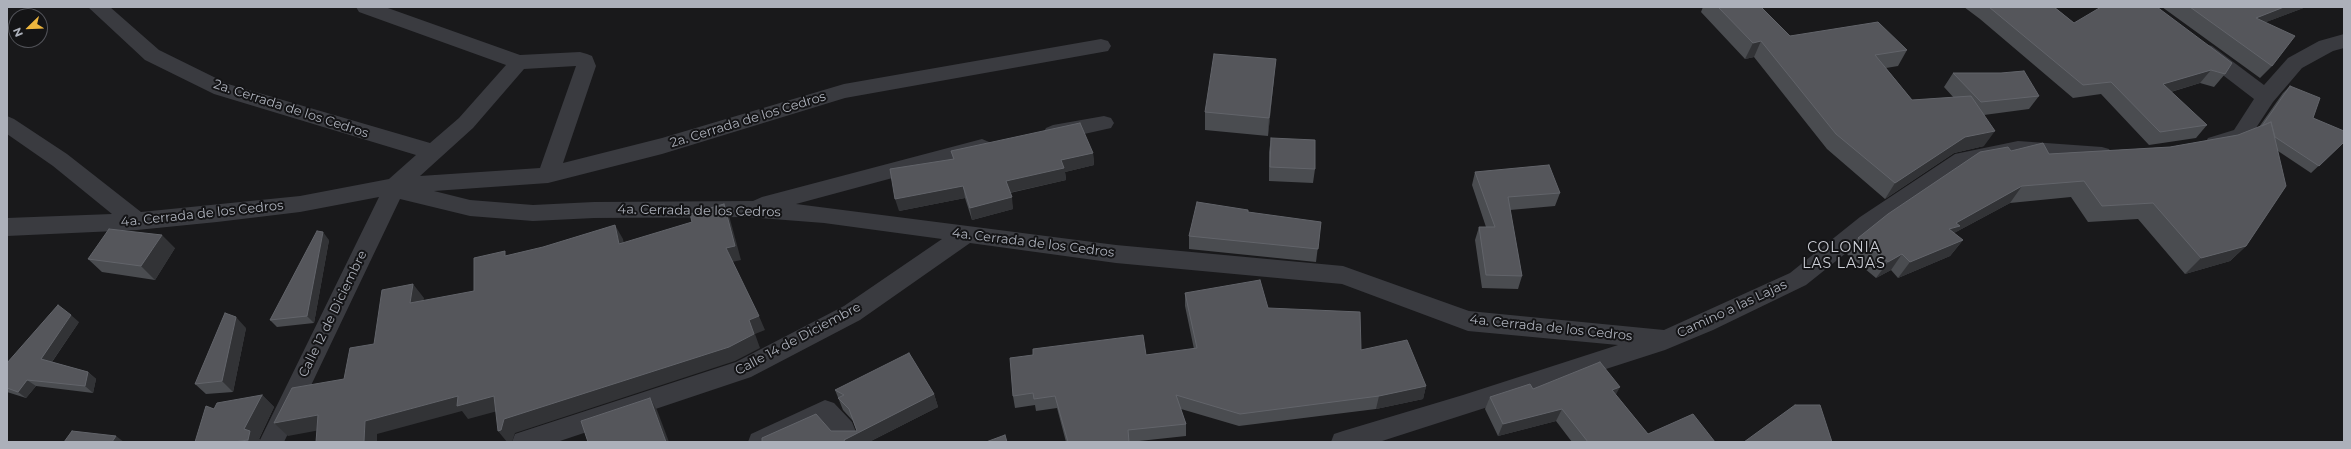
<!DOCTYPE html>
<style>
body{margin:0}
#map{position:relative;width:2351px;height:449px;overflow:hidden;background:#19191b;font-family:Montserrat,sans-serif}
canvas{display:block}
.frame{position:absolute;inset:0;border:8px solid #acb0ba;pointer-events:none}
.north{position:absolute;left:8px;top:8px;width:40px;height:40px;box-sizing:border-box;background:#141416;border:1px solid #515258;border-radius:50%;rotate:247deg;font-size:11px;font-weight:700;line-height:16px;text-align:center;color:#acb0ba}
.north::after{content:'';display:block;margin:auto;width:14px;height:18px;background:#eeb63e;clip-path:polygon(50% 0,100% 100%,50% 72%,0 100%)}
</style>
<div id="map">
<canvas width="2351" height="449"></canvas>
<div class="frame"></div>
<div class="north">N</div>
</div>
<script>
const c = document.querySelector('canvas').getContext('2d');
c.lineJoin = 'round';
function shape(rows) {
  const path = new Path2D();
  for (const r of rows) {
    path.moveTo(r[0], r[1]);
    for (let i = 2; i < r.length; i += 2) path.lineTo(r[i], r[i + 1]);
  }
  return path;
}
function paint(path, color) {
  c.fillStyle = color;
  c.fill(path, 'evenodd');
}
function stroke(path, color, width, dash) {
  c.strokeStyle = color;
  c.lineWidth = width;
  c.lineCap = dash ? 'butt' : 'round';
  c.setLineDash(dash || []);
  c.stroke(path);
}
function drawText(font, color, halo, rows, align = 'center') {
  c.font = font + ' Montserrat,sans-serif';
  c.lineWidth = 4;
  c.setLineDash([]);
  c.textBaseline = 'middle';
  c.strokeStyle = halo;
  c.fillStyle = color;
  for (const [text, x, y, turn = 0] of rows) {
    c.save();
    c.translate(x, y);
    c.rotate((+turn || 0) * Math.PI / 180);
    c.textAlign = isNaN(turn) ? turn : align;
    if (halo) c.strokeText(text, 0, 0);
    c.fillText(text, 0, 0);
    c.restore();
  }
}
const minor = shape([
 [88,7,110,7,159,50,228,84,430,143,459,118,506,65,359,12,356,7,385,7,520,55,580,52,587,54,592,56,596,66,563,163,662,138,844,84,1101,39,1108,41,1111,46,1108,51,845,98,662,154,548,183,434,191,470,200,533,205,594,202,753,201,762,197,982,139,989,142,992,147,989,152,796,204,1116,245,1343,266,1469,311,1664,330,1790,273,1860,217,1955,154,2018,141,2102,147,2109,149,2113,155,2109,161,2102,163,2018,157,1968,167,1876,229,1806,285,1713,330,1665,350,1379,442,1331,442,1334,434,1343,431,1463,395,1618,345,1468,331,1342,284,1116,263,970,243,860,320,751,377,557,442,512,442,515,434,524,431,736,362,844,306,942,239,824,223,747,217,594,218,533,221,470,216,400,199,284,442,259,442,379,197,300,212,217,222,137,230,7,236,7,218,112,214,53,166,7,134,7,116,14,119,67,154,141,212,300,196,389,179,416,155,214,94,145,60,88,7],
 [576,66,540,168,420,176,473,128,524,69,576,66],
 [2344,34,2344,48,2333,51,2302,68,2273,102,2248,140,2215,151,2208,148,2205,143,2208,138,2234,130,2254,99,2198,56,2195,51,2198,46,2205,44,2212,46,2264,85,2288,58,2319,41,2344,34],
 [1104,116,1111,118,1114,123,1111,128,1053,141,1046,138,1043,133,1046,128,1053,125,1104,116],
 [825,400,834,403,852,422,860,442,836,442,822,424,785,442,748,442,751,434,825,400]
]);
const wall = shape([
 [1703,7,1761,7,1790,36,1907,50,1898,66,1886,68,1912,100,1954,98,1944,87,1953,73,2039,96,2029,109,1984,115,1984,146,1954,153,1885,199,1827,149,1754,57,1745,59,1701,12],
 [1964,7,2054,7,2074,23,2225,74,2214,87,2200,83,2171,92,2207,125,2196,138,2149,145,2101,94,2073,98,1980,19],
 [2162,7,2306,7,2266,22,2272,66,2260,78],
 [1274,78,1268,136,1205,130,1205,112],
 [2290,86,2313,118,2344,142,2311,173,2278,151,2246,246,2230,261,2185,274,2138,219,2088,222,2071,197,2010,203,1954,233,1963,240,1950,256,1898,278,1891,270,1876,278,1847,254,1858,238,2011,151,2049,154,2170,147,2238,135,2259,127,2283,93],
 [1271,138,1315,169,1313,183,1269,181,1269,152],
 [951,151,1093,153,1094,165,1065,172,1066,180,1010,193,1013,209,972,220,965,198,899,211,953,159],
 [1475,172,1560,193,1555,206,1510,210,1522,276,1518,289,1482,288,1475,240,1479,227,1486,227,1472,185],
 [1321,222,1316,262,1189,249,1189,236],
 [329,240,314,323,277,327,270,320],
 [175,248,155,280,102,272,88,259],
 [1185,293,1268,308,1361,350,1426,386,1423,399,1376,409,1239,426,1181,409,1186,424,1186,436,1130,442,1066,442,1057,408,1036,411,1035,405,1015,408,1013,396,1146,355,1194,349,1185,306],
 [79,322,52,362,88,372,96,379,93,393,36,386,26,398,7,392,7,363],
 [246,328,233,392,206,394,195,384],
 [1533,389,1616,395,1648,434,1715,442,1572,442,1556,421,1498,436,1485,409,1490,397],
 [835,390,934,394,938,407,869,442,857,431,853,421,843,410],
 [262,395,274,407,259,439,262,442,195,442,214,409]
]);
const shadedWall = shape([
 [2284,7,2306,7,2245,30,2256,18],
 [1761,41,1754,57,1745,59,1753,43],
 [1276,59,1274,78,1268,136,1269,118],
 [2211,70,2200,83,2153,97,2163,84],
 [1995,131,1984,146,1954,153,1885,199,1895,183,1965,137],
 [1093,153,1094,165,1065,172,1066,180,1008,193,1006,181,1061,160],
 [963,186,965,198,899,211,895,199],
 [2022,186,2010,203,1954,233,1949,229,1956,223],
 [1012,197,1013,209,972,220,970,208],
 [724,204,730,219,741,260,732,262,726,248],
 [615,225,623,239,627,258,619,244],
 [323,232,329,240,314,323,307,316],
 [162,235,175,248,155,280,141,266],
 [1963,240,1950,256,1898,278,1910,262],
 [2246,246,2230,261,2185,274,2201,258],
 [1902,254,1891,270,1876,278,1888,262],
 [413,284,424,298,421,317,410,303],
 [71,315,79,322,49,366,41,359],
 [759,316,765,330,755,334,760,348,735,361,515,433,512,442,507,442,498,431,504,419],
 [236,317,246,328,233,392,222,381],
 [88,372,96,379,93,393,85,386],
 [27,380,36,386,26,398,18,392],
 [1426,386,1423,399,1376,409,1379,396],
 [1620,387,1613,400,1612,390],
 [934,394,938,407,869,442,845,442,844,440],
 [262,395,274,407,259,439,262,442,250,442,248,440,244,429],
 [458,396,494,396,505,409,468,419,462,411,377,434,377,442,364,442,365,421],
 [650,398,657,410,669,442,666,442],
 [1562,409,1556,421,1498,436,1503,424],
 [318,415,331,428,288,436,274,423],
 [116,436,124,442,112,442]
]);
const building = shape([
 [1718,7,1761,7,1790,36,1878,22,1907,50,1875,55,1912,100,1971,96,1995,131,1965,137,1895,183,1836,134,1761,41,1753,43,1718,7],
 [1989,7,2054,7,2074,23,2101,7,2157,7,2232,63,2225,74,2211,70,2163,84,2207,125,2160,132,2111,82,2083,85,1989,7],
 [2190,7,2284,7,2256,18,2295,36,2272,66,2190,7],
 [1214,54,1276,59,1269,118,1205,112,1214,54],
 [2024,71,2039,96,1981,102,1953,73,2001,73,2024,71],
 [2290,86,2320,98,2313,118,2344,131,2344,142,2319,166,2275,137,2271,122,2262,126,2290,86],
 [2271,122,2286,186,2246,246,2201,258,2153,203,2102,206,2084,181,2022,186,1956,223,1960,226,1949,229,1963,240,1910,262,1902,254,1888,262,1858,238,1888,214,1980,152,2008,147,2011,151,2043,143,2049,154,2170,147,2238,135,2271,122],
 [1080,123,1093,153,1061,160,1064,168,1006,181,1012,197,970,208,963,186,895,199,890,169,954,159,951,151,1080,123],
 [1271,138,1315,140,1315,169,1270,167,1271,138],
 [1549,165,1560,193,1508,197,1522,276,1486,275,1479,227,1495,227,1475,172,1549,165],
 [1197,202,1248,210,1248,212,1321,222,1318,249,1189,236,1197,202],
 [724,204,735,246,726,248,759,316,749,320,754,334,729,347,504,419,501,430,498,431,494,396,457,406,458,396,365,421,364,442,316,442,318,415,274,423,292,388,344,379,350,348,374,344,382,290,413,284,410,303,474,291,474,258,505,251,505,256,543,247,615,225,619,244,692,222,690,214,724,204],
 [109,229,162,235,141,266,88,259,109,229],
 [317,231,323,232,307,316,270,320,317,231],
 [1260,280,1268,308,1360,312,1361,350,1407,340,1426,386,1379,396,1240,414,1176,395,1186,424,1128,430,1129,442,1068,442,1055,396,1034,399,1033,393,1013,396,1010,358,1033,355,1033,349,1143,335,1146,355,1197,348,1185,293,1260,280],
 [58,305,71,315,41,359,88,372,85,386,27,380,18,392,7,388,7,363,58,305],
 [225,313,236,317,222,381,195,384,225,313],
 [909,353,934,394,844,440,845,442,762,442,762,438,816,414,831,431,857,431,849,409,838,398,844,395,835,390,909,353],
 [1600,362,1620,387,1612,390,1648,434,1693,414,1715,442,1588,442,1562,409,1503,424,1490,397,1530,384,1533,389,1600,362],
 [262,395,244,429,250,431,248,440,234,442,195,442,206,406,214,409,217,403,262,395],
 [650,398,666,442,588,442,581,421,650,398],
 [1795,405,1820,405,1832,442,1744,442,1795,405],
 [72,431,116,436,112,442,64,442,72,431],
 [1005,435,1007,442,986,442,1005,435]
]);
const streetNames = [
 ["2a. Cerrada de los Cedros",291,109,18],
 ["2a. Cerrada de los Cedros",748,120,-17],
 ["4a. Cerrada de los Cedros",699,211,1],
 ["4a. Cerrada de los Cedros",202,214,-6],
 ["4a. Cerrada de los Cedros",1033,243,7],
 ["Camino a las Lajas",1732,309,-25],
 ["Calle 12 de Diciembre",333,314,-64],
 ["4a. Cerrada de los Cedros",1551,328,6],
 ["Calle 14 de Diciembre",798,339,-28]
];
const neighbourhoodNames = [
 ["COLONIA",1844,248],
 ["LAS LAJAS",1844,264]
];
paint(minor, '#3a3b40');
paint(wall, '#4a4c50');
paint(shadedWall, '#323336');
paint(building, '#55565b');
stroke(building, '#62646a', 1);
drawText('13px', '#acb0ba', '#141416', streetNames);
c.letterSpacing = '1px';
drawText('14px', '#cdcfd7', '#141416', neighbourhoodNames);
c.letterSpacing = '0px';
</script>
